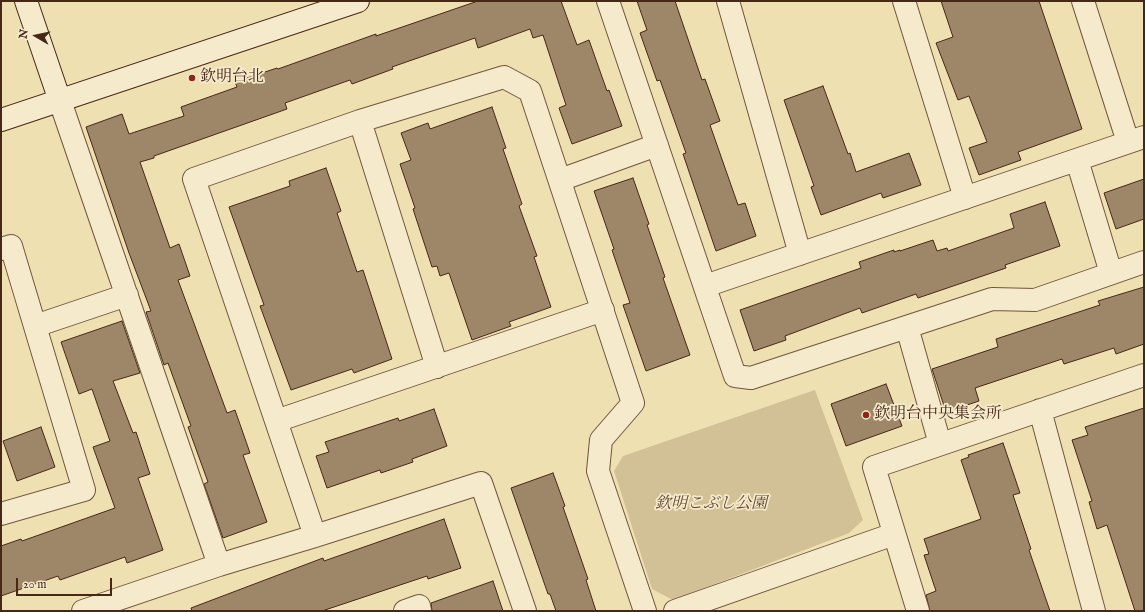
<!DOCTYPE html>
<meta charset="utf-8">
<style>
body{margin:0}
#map{position:relative;width:1145px;height:612px;overflow:hidden;background:#efe0b1;font-family:"IM FELL English",serif}
canvas{display:block}
.frame{position:absolute;inset:0;border:2px solid #472718;pointer-events:none}
.north{position:absolute;left:16px;top:16px;width:40px;height:40px;-webkit-text-stroke:3px #f5ebcc;paint-order:stroke;rotate:279deg;font-size:11px;font-weight:700;line-height:16px;text-align:center;color:#472718}
.north::after{content:'';display:block;margin:auto;width:14px;height:18px;background:#472718;clip-path:polygon(50% 0,100% 100%,50% 72%,0 100%)}
.scale{position:absolute;left:16px;top:578px;width:96px;height:18px;box-sizing:border-box;border:2px solid #472718;border-top:0;padding-left:5px;font-size:12px;line-height:14px;white-space:nowrap;color:#472718;-webkit-text-stroke:3px #f5ebcc;paint-order:stroke}
</style>
<div id="map">
<canvas width="1145" height="612"></canvas>
<div class="frame"></div>
<div class="north">N</div>
<div class="scale">20 m</div>
</div>
<script>
const c = document.querySelector('canvas').getContext('2d');
c.lineJoin = 'round';
function paint(path, color) {
  c.fillStyle = color;
  c.fill(path, 'evenodd');
}
function shape(rows) {
  const path = new Path2D();
  for (const r of rows) {
    path.moveTo(r[0], r[1]);
    for (let i = 2; i < r.length; i += 2) path.lineTo(r[i], r[i + 1]);
  }
  return path;
}
function stroke(path, color, width, dash) {
  c.strokeStyle = color;
  c.lineWidth = width;
  c.lineCap = dash ? 'butt' : 'round';
  c.setLineDash(dash || []);
  c.stroke(path);
}
function drawText(font, color, halo, rows, align = 'center') {
  c.font = font + ' "IM FELL English","Noto Serif JP",serif';
  c.lineWidth = 3.5;
  c.setLineDash([]);
  c.textBaseline = 'middle';
  c.strokeStyle = halo;
  c.fillStyle = color;
  for (const [text, x, y, turn = 0] of rows) {
    c.save();
    c.translate(x, y);
    c.rotate((+turn || 0) * Math.PI / 180);
    c.textAlign = isNaN(turn) ? turn : align;
    if (halo) c.strokeText(text, 0, 0);
    c.fillText(text, 0, 0);
    c.restore();
  }
}
const green = shape([
 [815,390,863,520,849,533,673,600,652,589,614,471,623,456]
]);
const building = shape([
 [478,1,561,1,577,45,589,40,607,91,609,90,622,126,572,144,559,108,566,105,543,35,533,38,530,29,478,48,475,38,392,67,393,69,352,84,350,80,285,103,287,109,154,156,154,158,140,162,170,248,179,244,190,276,178,280,227,413,235,410,250,453,243,455,267,522,223,538,204,484,208,482,188,427,191,426,168,363,164,365,146,312,151,311,129,253,86,127,122,114,129,134,184,116,181,107,237,87,235,82,277,68,278,69,376,34,376,36,478,1],
 [637,1,675,1,702,80,705,79,720,121,710,125,738,205,745,203,756,236,716,251,683,154,686,153,660,80,657,81,640,33,647,30,637,1],
 [941,1,1039,1,1082,129,1018,152,1021,160,979,175,969,148,987,142,969,96,958,100,936,43,953,37,941,1],
 [823,86,848,154,850,153,856,172,909,153,921,185,883,198,881,193,821,215,811,187,814,186,784,100,823,86],
 [492,107,506,148,503,149,522,204,519,206,537,256,534,257,551,307,509,322,511,326,472,340,449,273,440,276,437,266,432,267,413,209,415,208,400,164,411,160,401,133,428,123,430,129,492,107],
 [326,168,341,211,337,213,357,272,363,270,392,359,354,373,352,369,291,390,260,306,264,305,229,207,290,186,289,181,326,168],
 [633,178,649,224,647,225,665,277,663,278,690,355,646,371,623,305,630,303,612,250,614,249,594,191,633,178],
 [1144,179,1144,219,1116,229,1104,193,1144,179],
 [1045,202,1060,246,1005,265,1006,268,918,298,916,294,862,313,860,308,785,336,786,340,754,351,740,310,861,268,859,262,894,250,894,252,900,250,900,251,933,240,937,251,947,248,948,251,1014,228,1010,214,1045,202],
 [1144,287,1144,344,1116,354,1114,348,1064,364,1062,359,975,388,979,401,946,412,932,369,998,347,996,339,1100,305,1098,301,1144,287],
 [122,321,140,373,113,381,133,433,136,432,150,474,138,478,163,550,127,563,125,557,60,580,58,576,1,596,1,546,21,539,22,541,115,508,93,447,110,441,92,389,79,394,61,342,122,321],
 [886,384,902,426,846,446,831,404,886,384],
 [1144,408,1144,611,1135,611,1107,525,1097,529,1089,502,1092,501,1072,440,1088,435,1085,427,1144,408],
 [434,409,447,446,412,459,413,462,381,473,380,470,327,488,316,456,329,452,325,442,398,418,399,421,434,409],
 [41,427,55,467,17,481,3,441,41,427],
 [1003,443,1020,493,1013,495,1031,549,1029,550,1050,611,930,611,926,595,936,591,924,555,929,554,924,539,981,519,961,460,969,457,968,455,1003,443],
 [553,473,565,506,563,507,588,579,586,580,596,611,556,611,550,594,548,594,511,488,553,473],
 [444,519,461,568,428,579,427,576,322,611,192,611,191,608,323,558,324,561,444,519],
 [493,581,503,611,432,611,431,603,493,581]
]);
const street = shape([
 [608,1,735,376,751,378,992,299,1035,300,1144,262],
 [728,1,800,254],
 [904,1,965,198],
 [1083,1,1128,142],
 [60,101,219,565],
 [360,121,437,367],
 [1077,160,1111,273],
 [560,180,657,145],
 [1,249,11,246,84,490,1,514],
 [705,286,1144,137],
 [35,326,127,295],
 [907,327,940,444],
 [1040,410,1094,611],
 [276,421,603,310],
 [315,536,194,179,360,121,504,77,530,91,633,403,601,440,598,471,645,611],
 [83,611,219,565,315,536,481,483,525,611],
 [405,611,419,606,420,611],
 [675,611,894,534],
 [918,611,874,467,1144,375]
]);
const secondary = shape([
 [26,1,60,101],
 [1,120,358,1]
]);
const markers = [
 [192,78,4,"#8f2418"],
 [866,415,4,"#8f2418"]
];
const poiNames = [
 ["欽明台北",200,78],
 ["欽明台中央集会所",874,415]
];
const parkNames = [
 ["欽明こぶし公園",711,505]
];
paint(green, '#d2c197');
paint(building, '#9e8768');
stroke(building, '#472718', 1);
stroke(street, '#71553e', 24);
stroke(secondary, '#472718', 24);
stroke(street, '#f5ebcc', 22);
stroke(secondary, '#f5ebcc', 22);
for (const [x, y, r, color] of markers) {
  const dot = new Path2D();
  dot.arc(x, y, r, 0, 2 * Math.PI);
  c.fillStyle = color;
  c.fill(dot);
  stroke(dot, '#f5ebcc', 1.5);
}
drawText('16px', '#472718', '#f5ebcc', poiNames, 'left');
drawText('italic 16px', '#634631', '#f5ebcc', parkNames);
</script>
